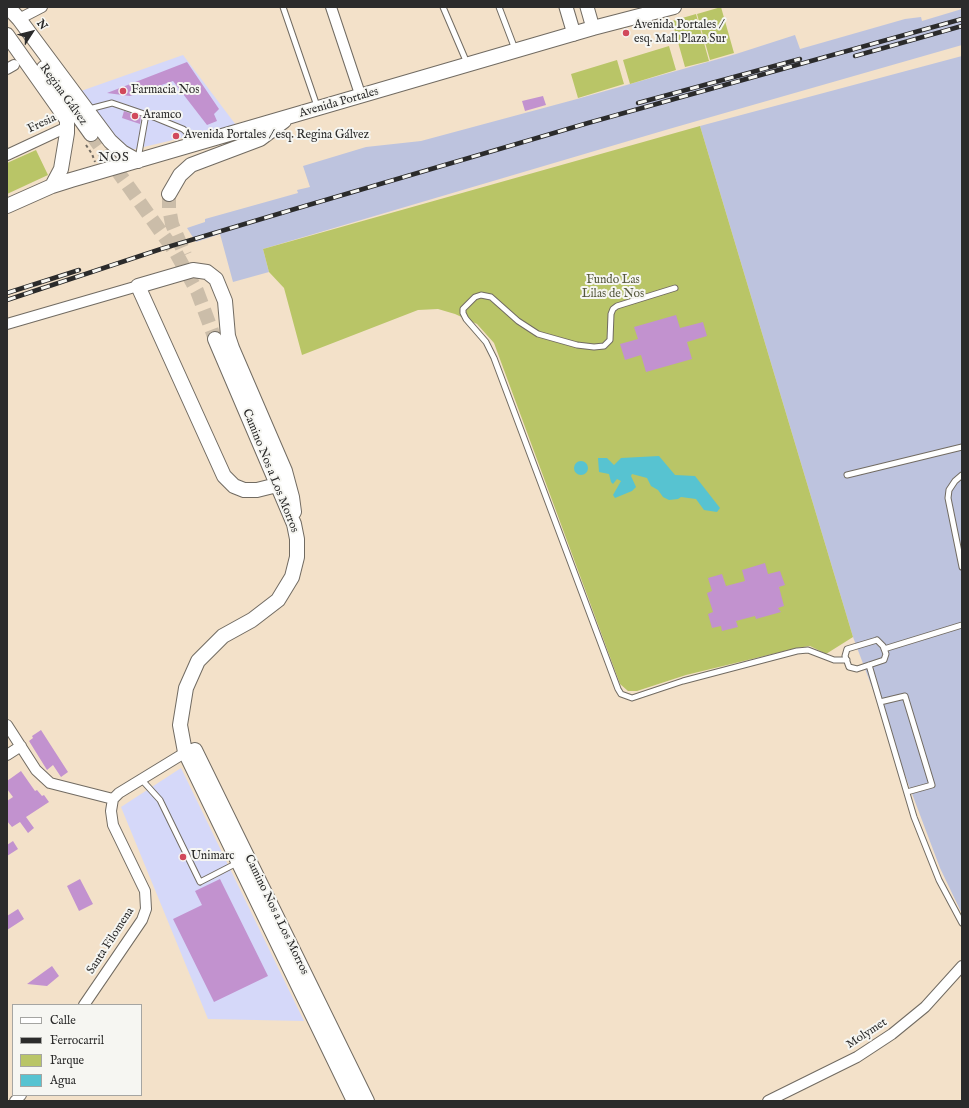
<!DOCTYPE html>
<meta charset="utf-8">
<style>
body{margin:0}
#map{position:relative;width:969px;height:1108px;overflow:hidden;background:#f3e1c9;font-family:"IM FELL English",serif}
canvas{display:block}
.frame{position:absolute;inset:0;border:8px solid #2b2b2b;pointer-events:none}
.legend{position:absolute;left:12px;top:1004px;width:130px;height:92px;box-sizing:border-box;background:#f6f6f2;border:1px solid #a5a5a2;margin:0;padding:5px 7px;list-style:none;font-size:12px;color:#2b2b2b}
.legend li{display:flex;align-items:center;gap:8px;height:20px}
.legend b{width:20px;border:1px solid #a5a5a2}
.north{position:absolute;left:12px;top:12px;width:40px;height:40px;-webkit-text-stroke:3px #f6f6f2;paint-order:stroke;rotate:54deg;font-size:11px;font-weight:700;line-height:16px;text-align:center;color:#2b2b2b}
.north::after{content:'';display:block;margin:auto;width:14px;height:18px;background:#2b2b2b;clip-path:polygon(50% 0,100% 100%,50% 72%,0 100%)}
</style>
<div id="map">
<canvas width="969" height="1108"></canvas>
<div class="frame"></div>
<ul class="legend">
<li><b style="height:5px;background:#fff"></b>Calle</li>
<li><b style="height:5px;background:#2b2b2b"></b>Ferrocarril</li>
<li><b style="height:11px;background:#b9c567"></b>Parque</li>
<li><b style="height:11px;background:#57c3d1"></b>Agua</li>
</ul>
<div class="north">N</div>
</div>
<script>
const c = document.querySelector('canvas').getContext('2d');
c.lineJoin = 'round';
function paint(path, color) {
  c.fillStyle = color;
  c.fill(path, 'evenodd');
}
function shape(rows) {
  const path = new Path2D();
  for (const r of rows) {
    if (r.length === 3) {
      path.moveTo(r[0] + r[2], r[1]);
      path.arc(r[0], r[1], r[2], 0, 2 * Math.PI);
      continue;
    }
    path.moveTo(r[0], r[1]);
    for (let i = 2; i < r.length; i += 2) path.lineTo(r[i], r[i + 1]);
  }
  return path;
}
function stroke(path, color, width, dash) {
  c.strokeStyle = color;
  c.lineWidth = width;
  c.lineCap = dash ? 'butt' : 'round';
  c.setLineDash(dash || []);
  c.stroke(path);
}
function drawText(font, color, halo, rows, align = 'center') {
  c.font = font + ' "IM FELL English",serif';
  c.lineWidth = 4;
  c.setLineDash([]);
  c.textBaseline = 'middle';
  c.strokeStyle = halo;
  c.fillStyle = color;
  for (const [text, x, y, turn = 0] of rows) {
    c.save();
    c.translate(x, y);
    c.rotate((+turn || 0) * Math.PI / 180);
    c.textAlign = isNaN(turn) ? turn : align;
    if (halo) c.strokeText(text, 0, 0);
    c.fillText(text, 0, 0);
    c.restore();
  }
}
const built = shape([
 [183,55,236,125,131,150,122,146,81,91],
 [181,768,304,1021,208,1019,121,807]
]);
const industrial = shape([
 [962,9,962,45,669,129,263,249,269,272,233,282,220,234,196,242,187,228,205,222,205,219,298,193,297,190,310,187,303,166,366,147,421,141,577,99,736,54,795,35,800,49,905,19,921,17,922,21],
 [962,56,962,914,940,868,853,637,700,126]
]);
const green = shape([
 [721,7,734,53,710,60,697,14],
 [696,14,709,61,685,67,672,21],
 [669,46,676,70,630,84,623,60],
 [617,60,624,84,578,98,571,74],
 [700,126,853,637,826,654,810,646,797,648,686,675,637,691,628,691,620,684,494,343,477,324,455,314,438,309,418,310,302,355,284,288,269,272,263,249],
 [36,150,48,175,7,194,7,163]
]);
const water = shape([
 [659,456,675,475,695,476,720,508,717,512,704,510,696,499,681,497,678,499,669,500,663,497,658,490,651,486,647,478,632,474,631,476,636,487,632,491,615,498,613,495,621,481,617,479,613,484,611,482,609,474,599,472,598,458,607,458,614,465,621,458],
 [581,468,7]
]);
const building = shape([
 [187,62,219,109,214,114,217,121,207,125,173,81,130,96,107,93],
 [543,96,546,105,525,111,522,101],
 [124,111,141,117,140,124,122,118],
 [676,315,680,328,703,322,707,336,687,342,692,359,646,372,641,355,625,360,620,344,638,339,634,327],
 [765,563,768,574,780,571,785,585,779,587,784,606,778,608,781,612,756,619,755,616,736,621,738,627,722,631,721,626,712,628,708,614,713,612,707,593,712,591,708,578,722,574,726,586,745,581,742,570],
 [41,730,68,772,61,777,53,765,47,770,29,741,33,738,32,736],
 [21,771,35,791,37,790,42,796,44,795,49,802,26,817,34,828,28,833,20,822,12,827,7,821,7,801,13,797,7,789,7,781],
 [13,841,18,849,7,856,7,845],
 [80,879,93,904,79,911,67,886],
 [220,879,268,976,214,1002,173,919,202,905,195,891],
 [18,909,24,919,7,930,7,916],
 [52,966,59,976,47,986,27,984]
]);
const secondaryTunnel = shape([
 [91,134,176,253,197,291,215,339],
 [169,194,169,208,172,224,185,255]
]);
const path = shape([
 [86,145,92,154,95,162]
]);
const service = shape([
 [283,7,317,106],
 [443,7,467,63],
 [499,7,515,49],
 [89,109,112,103,156,118,183,129,197,141],
 [138,159,146,114],
 [675,288,617,306,613,309,611,314,610,340,604,346,594,347,577,345,538,334,518,321,491,297,481,295,475,297,463,309,463,313,466,319,486,342,494,358,618,689,621,694,632,698,683,681,797,651,808,650,834,660,847,660],
 [847,475,962,447],
 [962,475,955,481,949,490,948,498,962,567],
 [877,640,883,646,886,654,884,660,857,669,849,667,845,656,847,649,877,640],
 [884,649,962,625],
 [869,665,914,817,939,880,962,923],
 [880,702,905,696,932,785,907,792],
 [141,779,160,800,200,882,237,863]
]);
const minor = shape([
 [331,7,361,97],
 [19,19,42,7],
 [7,69,14,65],
 [7,155,67,127],
 [7,324,138,286],
 [7,725,36,770,50,783,113,799],
 [7,755,21,746],
 [84,1005,142,920,146,909,145,891,113,825,111,811,113,799,119,793,191,749],
 [15,1101,21,1095],
 [768,1101,857,1057,892,1034,925,1007,962,966]
]);
const tertiary = shape([
 [566,7,574,34],
 [587,7,593,28]
]);
const secondary = shape([
 [8,7,19,19,110,141,122,152,138,161],
 [7,35,67,120,67,133,61,169,52,186],
 [44,68,91,134],
 [169,194,180,175,191,165,260,139,284,121],
 [7,206,52,186,71,180,593,28,674,7],
 [215,339,294,524,297,539,297,557,292,577,278,600,252,620,223,636,198,661,186,688,180,725,185,752,354,1101],
 [277,485,257,490,244,490,234,486,224,476,138,286,193,270,207,272,216,279,225,301,228,336,232,348,285,471,292,497,294,512],
 [195,750,367,1101]
]);
const rail = shape([
 [855,56,962,26],
 [638,103,800,59],
 [7,293,79,270],
 [7,300,161,249,288,211,588,123,962,19]
]);
const markers = [
 [626,33,4,"#d1495b"],
 [123,91,4,"#d1495b"],
 [135,116,4,"#d1495b"],
 [176,136,4,"#d1495b"],
 [183,857,4,"#d1495b"]
];
const poiNames = [
 ["Avenida Portales /",634,26],
 ["esq. Mall Plaza Sur",634,40],
 ["Farmacia Nos",131,91],
 ["Aramco",143,116],
 ["Avenida Portales / esq. Regina Gálvez",184,136],
 ["Unimarc",191,857]
];
const streetNames = [
 ["Regina Gálvez",63,95,54],
 ["Avenida Portales",339,103,-16],
 ["Fresia",42,124,-25],
 ["Camino Nos a Los Morros",270,471,68],
 ["Camino Nos a Los Morros",276,915,64],
 ["Santa Filomena",111,941,-57],
 ["Molymet",867,1034,-33]
];
const parkNames = [
 ["Fundo Las",613,281],
 ["Lilas de Nos",613,295]
];
const neighbourhoodNames = [
 ["NOS",114,158]
];
paint(built, '#d5d8f9');
paint(industrial, '#bdc3de');
paint(green, '#b9c567');
paint(water, '#57c3d1');
paint(building, '#c292cf');
stroke(secondaryTunnel, '#cbbda9', 14, [14, 7]);
stroke(service, '#716b62', 7);
stroke(minor, '#716b62', 12);
stroke(tertiary, '#716b62', 15);
stroke(secondary, '#716b62', 16);
stroke(path, '#716b62', 2, [3, 3]);
stroke(service, '#fff', 5);
stroke(minor, '#fff', 10);
stroke(tertiary, '#fff', 13);
stroke(secondary, '#fff', 14);
stroke(rail, '#2b2b2b', 4.5);
stroke(rail, '#f6f6f2', 3, [9]);
for (const [x, y, r, color] of markers) {
  const dot = new Path2D();
  dot.arc(x, y, r, 0, 2 * Math.PI);
  c.fillStyle = color;
  c.fill(dot);
  stroke(dot, '#f6f6f2', 1.5);
}
drawText('12px', '#2b2b2b', '#f6f6f2', poiNames, 'left');
drawText('12px', '#2b2b2b', '#f6f6f2', streetNames);
drawText('12px', '#56593d', '#f6f6f2', parkNames);
c.letterSpacing = '1px';
drawText('13px', '#2b2b2b', '#f6f6f2', neighbourhoodNames);
c.letterSpacing = '0px';
</script>
